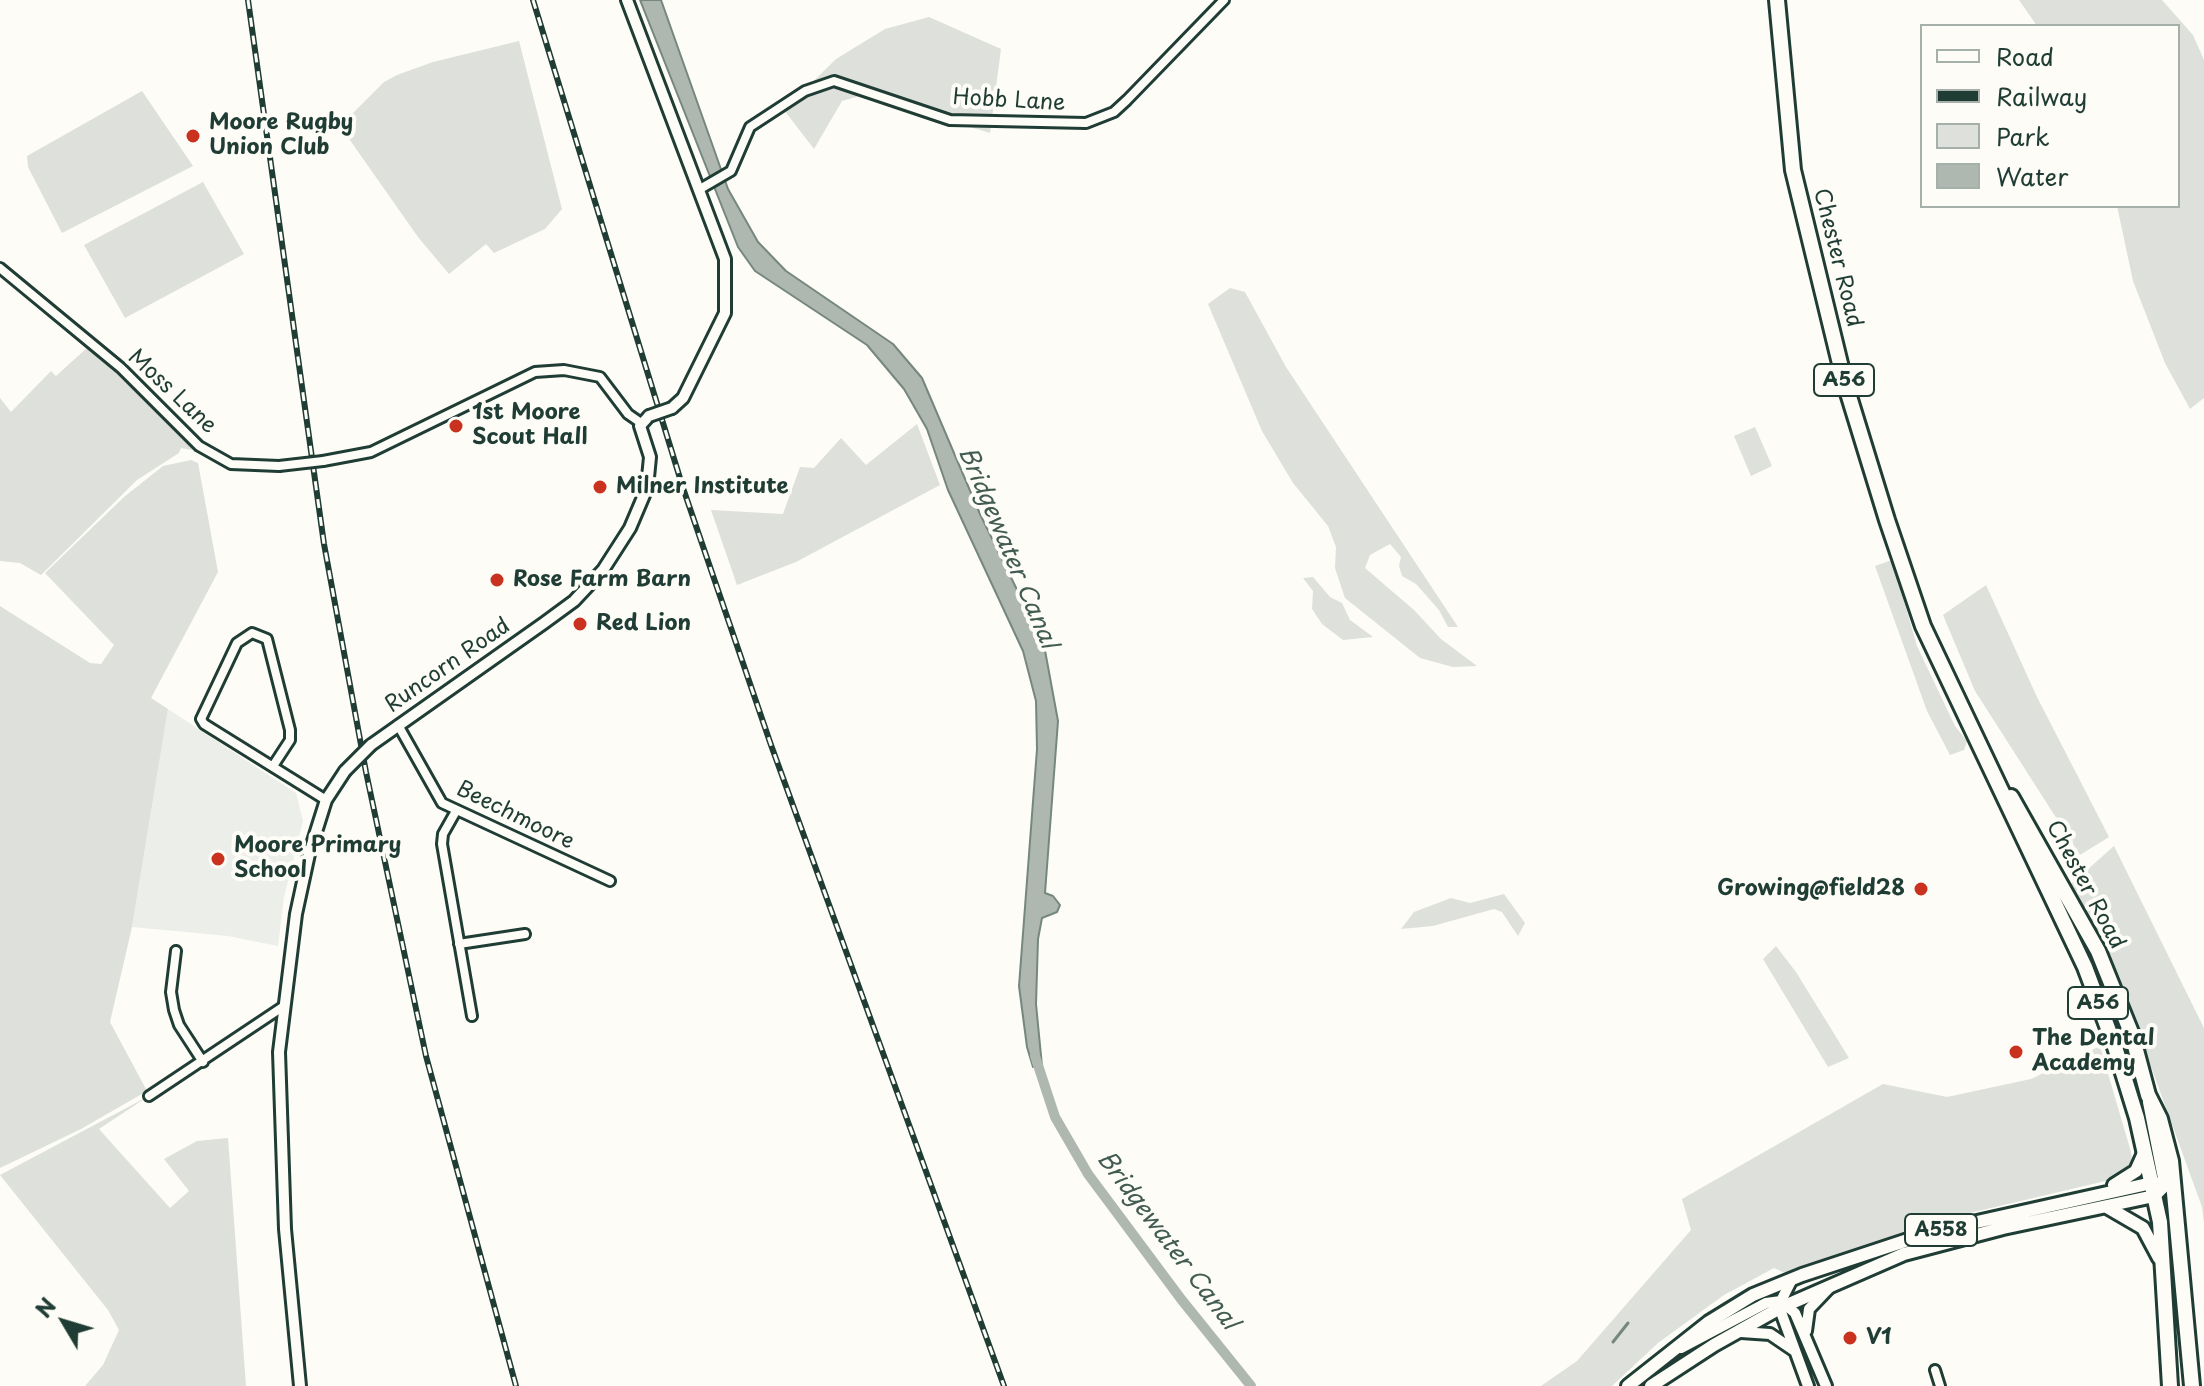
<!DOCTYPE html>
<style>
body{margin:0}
#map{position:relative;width:2204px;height:1386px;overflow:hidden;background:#fdfcf7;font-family:"Playpen Sans",sans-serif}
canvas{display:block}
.legend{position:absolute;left:1920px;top:24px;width:260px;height:184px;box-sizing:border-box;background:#fdfcf7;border:2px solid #a4b0a9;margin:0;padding:10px 14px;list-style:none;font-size:24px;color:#1f3d34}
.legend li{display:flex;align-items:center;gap:16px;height:40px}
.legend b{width:40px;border:2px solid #a4b0a9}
.north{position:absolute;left:24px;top:1282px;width:80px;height:80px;-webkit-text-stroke:6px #fdfcf7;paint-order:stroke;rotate:308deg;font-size:22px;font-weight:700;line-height:32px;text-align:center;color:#1f3d34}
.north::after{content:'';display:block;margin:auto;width:28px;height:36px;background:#1f3d34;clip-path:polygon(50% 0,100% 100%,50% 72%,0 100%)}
</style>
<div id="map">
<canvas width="2204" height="1386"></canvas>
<ul class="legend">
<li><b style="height:10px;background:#fdfcf7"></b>Road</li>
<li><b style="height:10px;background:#1f3d34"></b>Railway</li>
<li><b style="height:22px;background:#dde0db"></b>Park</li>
<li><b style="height:22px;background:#aeb8b1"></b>Water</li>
</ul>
<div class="north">N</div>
</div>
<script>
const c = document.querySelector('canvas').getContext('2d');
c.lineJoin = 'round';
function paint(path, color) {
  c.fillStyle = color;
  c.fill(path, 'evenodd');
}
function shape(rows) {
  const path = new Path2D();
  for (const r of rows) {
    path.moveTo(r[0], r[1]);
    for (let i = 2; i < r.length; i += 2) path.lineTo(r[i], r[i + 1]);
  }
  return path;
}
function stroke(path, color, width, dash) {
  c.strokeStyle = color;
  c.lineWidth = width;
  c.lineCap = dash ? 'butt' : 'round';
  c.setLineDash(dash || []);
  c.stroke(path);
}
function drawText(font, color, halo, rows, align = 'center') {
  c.font = font + ' "Playpen Sans",sans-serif';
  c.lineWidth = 8;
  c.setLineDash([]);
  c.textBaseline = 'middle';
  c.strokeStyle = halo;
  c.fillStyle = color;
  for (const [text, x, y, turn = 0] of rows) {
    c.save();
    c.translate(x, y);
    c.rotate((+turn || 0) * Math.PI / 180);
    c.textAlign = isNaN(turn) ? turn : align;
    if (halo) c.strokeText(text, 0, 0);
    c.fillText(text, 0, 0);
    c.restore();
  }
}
const built = shape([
 [168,709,296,793,303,821,284,897,278,946,228,936,132,927]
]);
const green = shape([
 [2019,0,2162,0,2193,35,2204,60,2204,398,2190,409,2165,363,2133,281,2117,206,2178,206,2178,26,2037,26],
 [929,17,1001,49,990,133,863,95,842,101,814,149,784,110,836,59,885,29],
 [519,41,562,209,545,229,494,253,486,244,449,274,418,237,340,126,384,82,397,75,433,62],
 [142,91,193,166,62,233,28,167,27,156],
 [203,182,244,254,125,318,84,245],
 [1230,288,1245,292,1286,367,1458,627,1448,627,1439,610,1416,584,1402,576,1399,566,1401,557,1390,544,1370,555,1365,568,1414,610,1441,639,1477,666,1453,667,1420,658,1345,598,1335,568,1336,547,1328,526,1293,483,1262,431,1208,304],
 [88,347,190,443,192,450,181,448,179,453,137,480,41,575,20,563,0,561,0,398,11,412,51,371,56,376],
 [917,424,940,485,796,562,737,585,711,510,783,514,800,467,814,468,841,438,866,465],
 [1755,427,1772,466,1751,476,1734,436],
 [191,460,198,463,218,572,151,698,168,709,132,927,110,1022,147,1091,81,1129,0,1168,0,606,90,663,101,664,114,645,45,573,124,497,163,466],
 [1892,560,1917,646,1955,726,1967,741,1964,750,1950,755,1927,711,1875,566],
 [1313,577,1330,597,1342,603,1350,620,1373,637,1343,640,1322,624,1312,609,1313,591,1303,578],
 [1986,585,2037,697,2109,837,2080,855,1975,691,1943,615],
 [2114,846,2204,1028,2204,1223,2202,1207,2125,995,2070,885],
 [1504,894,1525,923,1518,936,1502,912,1494,909,1433,926,1401,929,1414,912,1451,898,1470,903],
 [1776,946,1796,972,1849,1058,1828,1067,1763,959],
 [2100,1046,2131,1152,2132,1162,2114,1179,1940,1220,1785,1273,1774,1268,1724,1295,1658,1343,1612,1386,1541,1386,1577,1361,1691,1230,1682,1199,1883,1084,1947,1097,2031,1079],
 [149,1096,99,1129,170,1208,189,1191,164,1159,197,1141,228,1138,246,1386,85,1386,103,1365,119,1330,108,1310,0,1175]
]);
const water = shape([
 [640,0,661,0,728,189,758,242,786,271,893,344,922,378,980,514,1044,645,1058,721,1045,893,1053,896,1060,905,1057,912,1042,918,1038,939,1036,1004,1042,1066,1033,1067,1027,1047,1019,986,1037,749,1036,701,1023,651,948,490,927,429,904,389,867,345,755,271,738,247,640,0]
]);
const stream = shape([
 [1613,1342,1628,1323]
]);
const canal = shape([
 [1035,1056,1055,1117,1088,1174,1181,1299,1251,1386]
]);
const minor = shape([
 [700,189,731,171,750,127,805,91,834,81,950,120,1086,123,1114,112,1127,100,1224,0],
 [0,268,121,368,199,446,231,464,279,466],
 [323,461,371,452,535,372,564,370,600,377,628,414,641,423],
 [398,725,442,803,610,881],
 [273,766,290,740,290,730,267,639,252,633,237,643,201,719,204,724,326,800],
 [456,811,443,834,442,844,472,1016],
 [459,944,525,934],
 [176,951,171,992,174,1010,179,1025,203,1062],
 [149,1096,284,1006],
 [1935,1370,1940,1386]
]);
const tertiary = shape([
 [627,0,725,259,725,313,683,398,672,408],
 [371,745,544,623,574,601,603,570,630,528,647,488,650,457,640,426,649,416],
 [1792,1279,1781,1301,1781,1312,1808,1386],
 [1806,1331,1809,1309,1829,1288],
 [1741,1332,1770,1334,1795,1351],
 [1681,1348,1766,1303,1781,1301,1795,1313,1826,1386],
 [300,1386,285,1229,279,1052,296,914,309,854,326,800,345,771]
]);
const primary = shape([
 [2114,1185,2136,1171,2145,1151],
 [2107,1207,2143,1228,2159,1258],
 [1628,1386,1709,1322,1753,1295,1802,1275,1932,1232,2152,1183,2159,1184],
 [1651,1386,1714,1345,1780,1308,1904,1254,2003,1228,2154,1196,2163,1187,2164,1178,2149,1102]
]);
const trunk = shape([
 [1777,0,1793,170,1844,380,1887,520,1923,626,2085,967,2115,1047,2137,1118,2160,1222,2170,1386],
 [2011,797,2098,951,2132,1035,2148,1095,2160,1119,2171,1161,2192,1386]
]);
const rail = shape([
 [248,0,324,544,366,772,426,1056,516,1386],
 [533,0,683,488,771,745,1004,1386]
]);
const minorBridge = shape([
 [279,466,323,461]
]);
const tertiaryBridge = shape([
 [649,416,672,408],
 [345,771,371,745]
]);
const markers = [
 [193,136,8,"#c8321e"],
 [456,426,8,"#c8321e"],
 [600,487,8,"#c8321e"],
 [497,580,8,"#c8321e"],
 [580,624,8,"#c8321e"],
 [218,859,8,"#c8321e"],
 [1921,889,8,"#c8321e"],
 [2016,1052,8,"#c8321e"],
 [1850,1338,8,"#c8321e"]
];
const shields = [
 [1844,380,60],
 [2098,1003,60],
 [1941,1230,72]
];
const shieldNames = [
 ["A56",1844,380],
 ["A56",2098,1003],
 ["A558",1941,1230]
];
const streetNames = [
 ["Hobb Lane",1009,101,3],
 ["Chester Road",1837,258,76],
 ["Moss Lane",172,392,43],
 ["Runcorn Road",448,666,-35],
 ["Beechmoore",515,816,26],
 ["Chester Road",2085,885,62]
];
const poiNames = [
 ["Moore Rugby",209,123],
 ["Union Club",209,148],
 ["1st Moore",472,413],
 ["Scout Hall",472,438],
 ["Milner Institute",616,487],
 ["Rose Farm Barn",513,580],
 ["Red Lion",596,624],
 ["Moore Primary",234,846],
 ["School",234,871],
 ["Growing@field28",1905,889,"right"],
 ["The Dental",2032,1039],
 ["Academy",2032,1064],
 ["V1",1866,1338]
];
const waterNames = [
 ["Bridgewater Canal",1007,548,67],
 ["Bridgewater Canal",1167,1241,53]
];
paint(built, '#eceee9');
paint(green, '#dde0db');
paint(water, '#aeb8b1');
stroke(water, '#75877f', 2);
stroke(stream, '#75877f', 3);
stroke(canal, '#aeb8b1', 10);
stroke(minor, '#1f3d34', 14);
stroke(tertiary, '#1f3d34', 16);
stroke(primary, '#1f3d34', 18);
stroke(trunk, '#1f3d34', 20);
stroke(minor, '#fdfcf7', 8);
stroke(tertiary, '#fdfcf7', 10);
stroke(primary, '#fdfcf7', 12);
stroke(trunk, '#fdfcf7', 14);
stroke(rail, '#1f3d34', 6);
stroke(rail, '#fdfcf7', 3, [9]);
stroke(minorBridge, '#1f3d34', 14, []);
stroke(tertiaryBridge, '#1f3d34', 16, []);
stroke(minorBridge, '#fdfcf7', 8);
stroke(tertiaryBridge, '#fdfcf7', 10);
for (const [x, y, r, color] of markers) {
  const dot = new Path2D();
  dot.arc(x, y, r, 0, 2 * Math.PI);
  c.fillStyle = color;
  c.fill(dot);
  stroke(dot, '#fdfcf7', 3);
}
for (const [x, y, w] of shields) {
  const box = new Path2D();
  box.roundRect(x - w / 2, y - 16, w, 32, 6);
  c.fillStyle = '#fdfcf7';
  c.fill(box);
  stroke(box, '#1f3d34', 2);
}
drawText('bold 20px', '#1f3d34', null, shieldNames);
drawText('22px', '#1f3d34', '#fdfcf7', streetNames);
drawText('bold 22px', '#1f3d34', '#fdfcf7', poiNames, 'left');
drawText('italic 24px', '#435c53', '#fdfcf7', waterNames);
</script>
